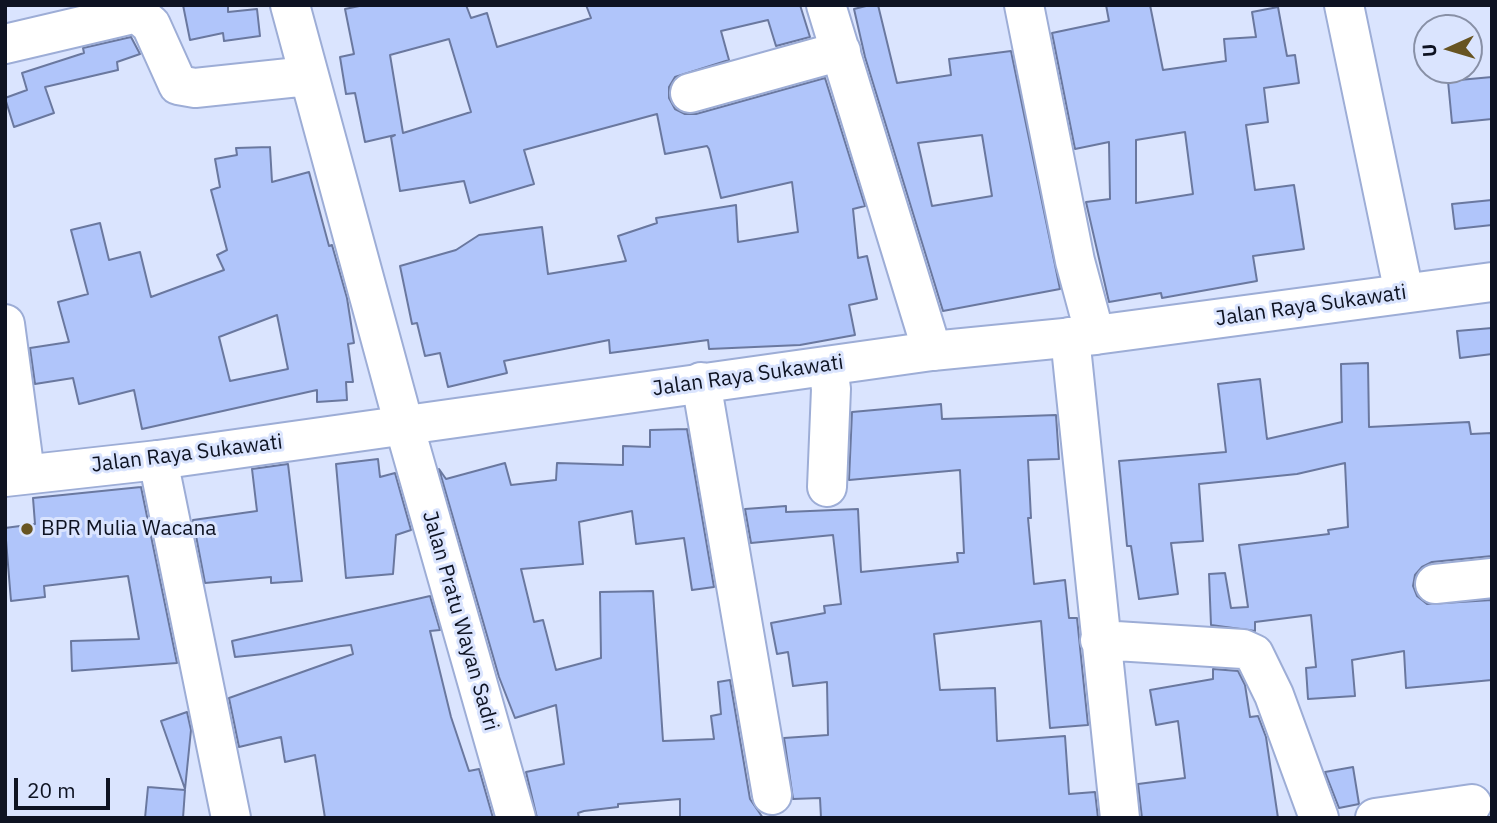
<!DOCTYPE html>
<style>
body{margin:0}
#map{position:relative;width:1497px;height:823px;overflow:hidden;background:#dae4fe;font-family:"IBM Plex Sans",sans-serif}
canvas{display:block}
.frame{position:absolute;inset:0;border:7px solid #0e1322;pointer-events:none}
.north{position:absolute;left:1413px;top:14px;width:70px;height:70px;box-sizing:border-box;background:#dae4fe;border:2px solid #8890a6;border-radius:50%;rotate:266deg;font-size:19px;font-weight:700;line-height:28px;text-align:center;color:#0e1322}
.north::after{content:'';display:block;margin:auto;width:24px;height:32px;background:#675422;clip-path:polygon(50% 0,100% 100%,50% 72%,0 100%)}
.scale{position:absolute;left:14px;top:778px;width:96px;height:32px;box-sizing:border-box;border:4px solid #0e1322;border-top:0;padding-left:9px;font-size:21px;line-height:24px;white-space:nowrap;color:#0e1322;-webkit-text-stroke:5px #dae4fe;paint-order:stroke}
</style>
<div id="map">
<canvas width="1497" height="823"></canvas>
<div class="frame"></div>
<div class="north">U</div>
<div class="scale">20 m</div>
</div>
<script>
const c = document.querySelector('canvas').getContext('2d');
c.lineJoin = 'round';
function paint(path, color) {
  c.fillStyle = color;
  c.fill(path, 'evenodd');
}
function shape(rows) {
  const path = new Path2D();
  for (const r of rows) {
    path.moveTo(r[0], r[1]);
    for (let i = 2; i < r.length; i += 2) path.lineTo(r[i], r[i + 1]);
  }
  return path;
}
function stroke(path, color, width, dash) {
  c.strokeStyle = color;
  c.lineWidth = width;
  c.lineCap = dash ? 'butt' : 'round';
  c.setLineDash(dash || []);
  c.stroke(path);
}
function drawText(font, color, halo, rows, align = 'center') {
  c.font = font + ' "IBM Plex Sans",sans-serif';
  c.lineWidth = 6;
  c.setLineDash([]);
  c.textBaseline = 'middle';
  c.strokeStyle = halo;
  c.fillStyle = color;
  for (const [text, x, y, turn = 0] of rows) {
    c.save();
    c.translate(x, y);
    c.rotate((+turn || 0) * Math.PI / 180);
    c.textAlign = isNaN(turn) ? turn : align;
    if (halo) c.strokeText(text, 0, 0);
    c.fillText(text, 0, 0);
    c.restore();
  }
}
const building = shape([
 [183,5,228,5,228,12,257,9,260,36,224,41,223,33,190,40,183,5],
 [364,5,466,5,471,18,487,13,497,47,591,18,586,5,800,5,810,37,776,46,768,20,721,31,729,60,675,77,669,87,669,98,675,109,685,114,696,114,825,78,865,206,853,209,858,258,867,256,877,299,849,305,855,335,800,345,709,349,708,340,610,353,609,340,504,361,507,373,448,387,440,353,425,356,417,323,412,324,400,266,456,250,479,235,542,227,548,274,626,261,618,236,657,223,656,218,736,205,738,242,798,232,792,182,721,198,709,149,707,146,665,154,657,114,524,150,534,184,470,203,464,181,400,191,391,137,395,135,365,142,355,93,346,94,340,57,354,54,345,9,364,5],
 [449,39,471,112,403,133,390,55,449,39],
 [870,5,878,5,897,83,951,75,949,59,1011,51,1060,289,943,311,865,57,854,9,870,5],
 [982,135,992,196,932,206,918,143,982,135],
 [1106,5,1150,5,1163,70,1226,61,1224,39,1256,37,1252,12,1278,7,1287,56,1295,55,1299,83,1264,88,1268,122,1246,125,1255,190,1294,185,1304,249,1253,256,1257,281,1162,298,1161,293,1109,302,1086,202,1110,199,1109,142,1075,149,1052,33,1109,21,1106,5],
 [1185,132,1193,194,1136,203,1136,140,1185,132],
 [131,37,140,54,117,62,118,70,45,87,54,113,14,127,5,98,27,90,22,73,84,53,83,48,131,37],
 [1492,77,1492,119,1452,123,1448,81,1492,77],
 [270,147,272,182,309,172,329,246,332,245,347,298,354,343,348,344,353,382,346,382,347,400,317,402,317,390,142,429,134,390,79,404,73,378,35,384,30,348,69,342,58,302,88,294,71,230,100,223,109,260,140,252,151,297,224,270,217,255,227,250,211,190,220,187,215,159,237,155,236,148,270,147],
 [277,315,288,369,230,381,219,337,277,315],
 [1492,200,1492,225,1455,229,1452,204,1492,200],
 [1492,328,1492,354,1460,358,1457,331,1492,328],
 [1368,363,1369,427,1469,422,1471,434,1492,433,1492,556,1432,562,1422,567,1415,575,1413,586,1417,596,1427,604,1492,600,1492,680,1406,688,1404,651,1352,660,1355,696,1308,699,1306,668,1316,667,1311,615,1255,622,1255,631,1211,625,1209,574,1225,573,1231,608,1248,607,1239,545,1329,534,1328,530,1348,527,1345,463,1297,474,1199,484,1203,541,1171,543,1178,594,1139,599,1131,546,1127,546,1119,461,1226,452,1218,384,1260,379,1267,439,1342,422,1341,364,1368,363],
 [941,404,942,419,1056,415,1059,459,1028,460,1031,518,1028,518,1034,584,1065,580,1069,618,1077,618,1088,725,1050,728,1041,621,934,634,940,690,995,688,997,741,1065,736,1069,794,1095,792,1098,818,821,818,820,798,793,799,784,738,828,735,827,682,793,686,788,652,777,654,771,623,825,613,824,606,841,604,833,535,751,543,745,509,786,506,786,512,858,509,861,572,958,562,957,553,964,553,960,470,849,480,852,412,941,404],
 [687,429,714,587,692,590,684,538,636,544,632,511,579,522,583,564,521,569,534,622,543,620,556,670,601,658,600,592,653,591,663,741,714,739,711,716,721,714,718,682,730,680,750,799,763,818,680,818,680,799,618,804,618,807,584,811,578,813,579,818,537,818,526,772,564,764,556,705,515,718,499,677,439,469,446,479,505,463,511,485,556,480,557,463,623,465,623,446,650,447,650,430,687,429],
 [378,459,380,477,395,473,411,530,396,535,393,574,346,578,336,464,378,459],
 [288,464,302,581,271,583,271,577,205,583,193,520,257,511,252,469,288,464],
 [141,487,177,663,72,671,71,641,139,639,128,576,44,586,45,597,11,601,5,528,35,524,33,498,141,487],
 [430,596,440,630,430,631,451,717,469,771,479,769,493,818,325,818,315,755,285,762,281,737,239,747,229,698,353,654,351,645,235,657,232,641,430,596],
 [1213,669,1238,671,1245,685,1250,717,1258,716,1266,737,1278,818,1142,818,1138,784,1185,778,1178,721,1156,725,1150,690,1213,679,1213,669],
 [187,712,191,730,185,789,161,721,187,712],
 [1353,767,1359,804,1339,808,1325,772,1353,767],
 [148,787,185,790,183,818,145,818,148,787]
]);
const minor = shape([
 [290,5,404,425,516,818],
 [826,5,932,351],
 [1024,5,1075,261,1095,335],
 [1344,5,1404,293],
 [5,44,137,13,151,25,178,85,195,88,308,76],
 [690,93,841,51],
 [5,324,25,473],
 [1070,337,1120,818],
 [701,382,772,795],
 [158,460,231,818],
 [827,487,831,389,828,366],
 [1435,584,1492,578],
 [1100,640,1243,649,1254,654,1274,695,1319,818],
 [1375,818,1472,804]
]);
const highway = shape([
 [5,477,158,460,932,351,1095,335,1492,282]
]);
const markers = [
 [27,529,7,"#675422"]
];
const streetNames = [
 ["Jalan Raya Sukawati",1311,306,-8],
 ["Jalan Raya Sukawati",748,376,-8],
 ["Jalan Raya Sukawati",187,454,-7],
 ["Jalan Pratu Wayan Sadri",460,621,74]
];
const poiNames = [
 ["BPR Mulia Wacana",41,529]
];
paint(building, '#b0c5fa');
stroke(building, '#6a789f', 2);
stroke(minor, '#9dadd6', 42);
stroke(highway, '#9dadd6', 42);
stroke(minor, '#fff', 38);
stroke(highway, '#fff', 38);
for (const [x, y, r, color] of markers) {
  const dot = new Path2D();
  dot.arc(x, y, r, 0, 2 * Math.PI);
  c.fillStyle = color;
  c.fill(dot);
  stroke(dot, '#dae4fe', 2.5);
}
drawText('21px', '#0e1322', '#dae4fe', streetNames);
drawText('21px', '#0e1322', '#dae4fe', poiNames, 'left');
</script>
